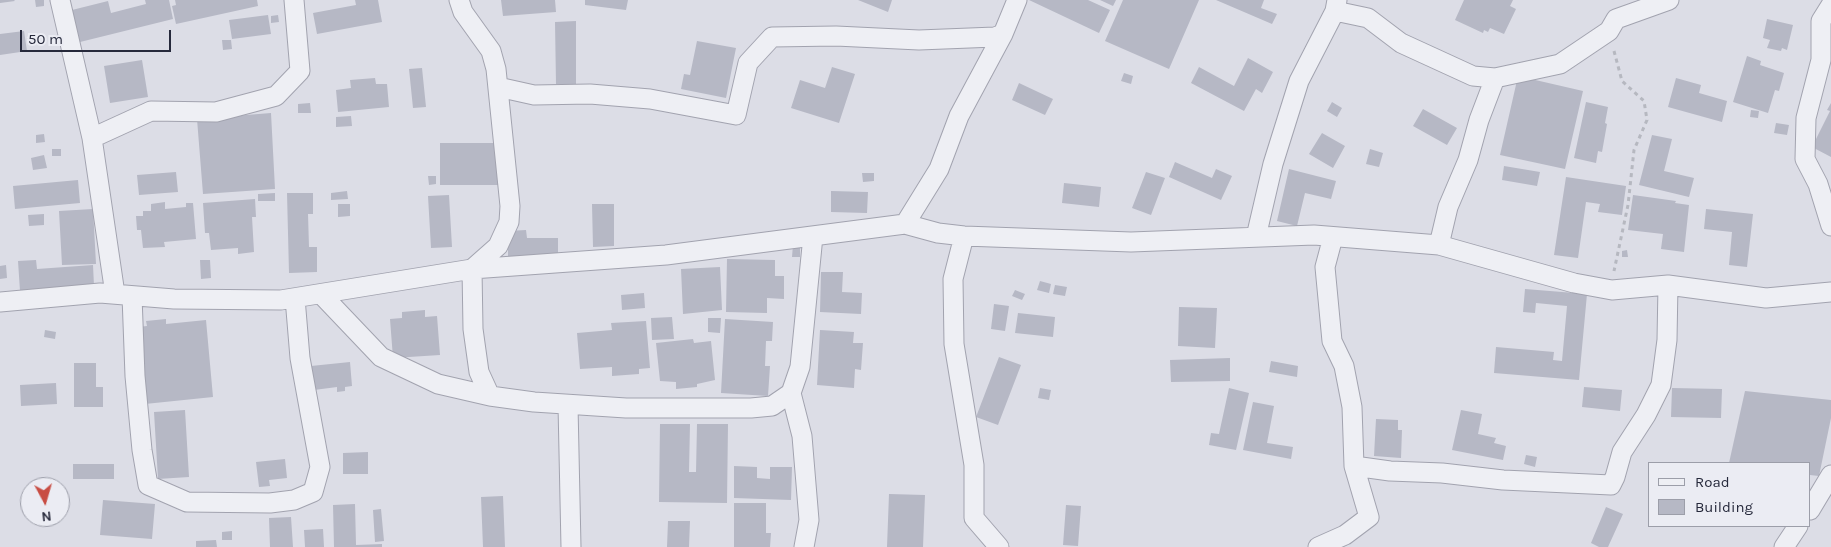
<!DOCTYPE html>
<style>
body{margin:0}
#map{position:relative;width:1831px;height:547px;overflow:hidden;background:#dcdde6;font-family:Karla,sans-serif}
canvas{display:block}
.legend{position:absolute;left:1648px;top:462px;width:162px;height:65px;box-sizing:border-box;background:#ebecf3;border:1px solid #9c9ea9;margin:0;padding:6px 9px;list-style:none;font-size:15px;color:#26293b}
.legend li{display:flex;align-items:center;gap:10px;height:25px}
.legend b{width:25px;border:1px solid #9c9ea9}
.north{position:absolute;left:20px;top:477px;width:50px;height:50px;box-sizing:border-box;background:#ebecf3;border:1px solid #9c9ea9;border-radius:50%;rotate:174deg;font-size:14px;font-weight:700;line-height:20px;text-align:center;color:#26293b}
.north::after{content:'';display:block;margin:auto;width:18px;height:22px;background:#c84d43;clip-path:polygon(50% 0,100% 100%,50% 72%,0 100%)}
.scale{position:absolute;left:20px;top:30px;width:151px;height:22px;box-sizing:border-box;border:2px solid #26293b;border-top:0;padding-left:6px;font-size:15px;line-height:18px;white-space:nowrap;color:#26293b;-webkit-text-stroke:4px #ebecf3;paint-order:stroke}
</style>
<div id="map">
<canvas width="1831" height="547"></canvas>
<ul class="legend">
<li><b style="height:6px;background:#eeeff4"></b>Road</li>
<li><b style="height:14px;background:#b6b8c5"></b>Building</li>
</ul>
<div class="north">N</div>
<div class="scale">50 m</div>
</div>
<script>
const c = document.querySelector('canvas').getContext('2d');
c.lineJoin = 'round';
function paint(path, color) {
  c.fillStyle = color;
  c.fill(path, 'evenodd');
}
function shape(rows) {
  const path = new Path2D();
  for (const r of rows) {
    path.moveTo(r[0], r[1]);
    for (let i = 2; i < r.length; i += 2) path.lineTo(r[i], r[i + 1]);
  }
  return path;
}
function stroke(path, color, width, dash) {
  c.strokeStyle = color;
  c.lineWidth = width;
  c.lineCap = dash ? 'butt' : 'round';
  c.setLineDash(dash || []);
  c.stroke(path);
}
const building = shape([
 [0,0,14,0,15,1,0,3],
 [35,0,44,0,44,6,36,7],
 [145,0,169,0,173,19,80,42,72,10,108,1,111,13,146,4],
 [175,0,257,0,258,6,176,24,172,6,176,5],
 [355,0,378,0,382,22,317,34,313,13,356,5],
 [501,0,555,0,556,12,503,16],
 [585,0,628,0,626,10,585,5],
 [858,0,892,0,888,12],
 [1029,0,1088,0,1110,10,1099,33],
 [1100,0,1116,0,1113,6],
 [1123,0,1199,0,1169,69,1105,41],
 [1216,0,1264,0,1261,8,1277,14,1272,24],
 [1464,0,1513,0,1510,6,1516,9,1504,34,1490,28,1488,32,1484,30,1483,33,1455,20],
 [268,15,271,34,232,39,229,20],
 [278,15,279,22,271,23,271,16],
 [1767,19,1793,25,1787,50,1782,48,1781,51,1767,48,1770,40,1763,38],
 [576,21,576,84,556,84,555,22],
 [24,31,27,51,0,55,0,34],
 [222,40,231,40,232,49,223,50],
 [697,41,736,48,726,98,681,89,684,74,690,75],
 [1747,56,1761,61,1760,65,1784,73,1779,91,1775,90,1768,113,1733,102],
 [1248,58,1273,72,1262,93,1256,89,1244,111,1191,83,1199,67,1234,86],
 [142,60,148,97,110,103,104,66],
 [832,67,855,74,839,123,791,108,800,80,825,88],
 [422,68,426,107,413,108,409,69],
 [1124,73,1133,76,1131,84,1121,81],
 [1518,76,1583,91,1565,169,1500,155],
 [375,78,376,84,387,84,389,107,338,112,336,90,351,88,350,80],
 [1676,78,1701,85,1699,93,1727,101,1722,122,1668,107],
 [1019,83,1053,99,1045,115,1012,100],
 [1332,102,1342,108,1337,117,1327,111],
 [1586,102,1608,107,1605,123,1607,124,1602,152,1598,151,1596,163,1574,158],
 [310,103,311,113,298,113,298,104],
 [1831,103,1831,157,1812,147,1830,111,1827,110],
 [1423,109,1457,128,1447,145,1413,126],
 [1751,110,1759,111,1758,118,1750,117],
 [271,113,275,189,203,194,197,119],
 [351,116,352,126,336,127,336,117],
 [1776,123,1789,125,1787,135,1774,133],
 [1322,133,1345,146,1333,168,1309,154],
 [44,134,45,142,36,143,36,135],
 [1652,135,1672,139,1664,171,1694,178,1689,197,1639,185],
 [440,143,499,143,500,185,440,185],
 [52,149,61,149,61,156,52,156],
 [1370,149,1383,153,1379,167,1366,164],
 [44,155,47,168,33,170,31,158],
 [1175,162,1212,178,1216,169,1232,176,1221,200,1169,177],
 [1504,166,1540,172,1537,186,1502,180],
 [1289,169,1336,181,1331,199,1305,193,1297,226,1277,221],
 [176,172,178,192,139,195,137,175],
 [1146,172,1165,178,1151,215,1132,208],
 [862,173,874,173,874,181,863,182],
 [428,176,436,176,436,184,429,185],
 [1566,177,1626,186,1622,215,1598,212,1600,204,1586,202,1578,258,1554,255],
 [78,180,80,203,15,209,13,186],
 [1064,183,1101,187,1099,207,1062,203],
 [347,191,348,199,331,200,331,193],
 [831,191,868,192,867,213,831,212],
 [275,193,275,201,258,201,258,194],
 [287,193,313,193,313,214,308,214,309,247,317,247,317,272,289,273],
 [449,195,452,247,431,248,428,196],
 [1633,195,1676,201,1675,203,1689,205,1684,252,1661,249,1663,234,1628,230],
 [255,199,256,217,252,217,254,252,238,254,238,248,211,250,209,233,205,233,203,203],
 [165,202,165,209,186,207,186,203,193,203,196,239,164,242,165,247,143,248,141,230,137,230,136,216,143,216,143,211,151,211,151,204],
 [338,204,350,204,350,216,338,217],
 [592,204,614,204,614,246,593,247],
 [93,209,96,264,62,265,59,211],
 [1706,209,1753,214,1747,267,1729,265,1732,232,1704,229],
 [44,214,44,225,29,226,28,215],
 [526,230,527,238,558,238,558,258,508,258,508,231],
 [793,245,800,245,800,257,792,257],
 [1627,250,1628,257,1622,257,1622,251],
 [727,259,775,260,775,276,784,276,784,299,767,298,767,313,726,312],
 [36,260,37,269,93,265,94,286,20,291,18,261],
 [200,260,210,260,211,278,201,279],
 [6,265,7,278,0,279,0,266],
 [720,267,722,310,683,314,681,269],
 [821,272,843,272,842,292,862,293,861,314,820,312],
 [1040,281,1051,284,1049,293,1037,290],
 [1055,285,1067,287,1065,296,1053,294],
 [1525,289,1587,294,1579,380,1494,373,1496,347,1554,352,1553,360,1562,361,1567,306,1536,303,1535,313,1523,312],
 [1015,290,1025,294,1022,300,1012,296],
 [644,293,645,308,622,310,621,295],
 [994,304,1009,306,1005,331,991,329],
 [1179,307,1217,308,1215,348,1178,346],
 [425,310,425,317,437,316,440,355,393,358,390,319,402,318,402,312],
 [1018,313,1055,317,1053,337,1015,333],
 [672,317,674,339,652,340,651,318],
 [708,318,721,318,720,333,708,332],
 [166,319,166,324,206,320,213,397,145,404,138,327,147,326,146,321],
 [725,319,773,322,772,341,766,341,765,366,770,366,768,396,721,393],
 [646,321,650,368,639,369,639,374,612,376,612,367,580,369,577,333,612,330,611,323],
 [45,330,56,332,55,339,44,337],
 [820,330,854,332,853,343,863,343,861,370,855,369,854,388,817,385],
 [693,339,694,343,711,341,715,380,697,384,697,387,676,389,676,382,660,381,656,343],
 [999,357,1021,365,998,425,976,417],
 [1230,358,1230,381,1171,382,1170,360],
 [1271,361,1298,366,1297,377,1269,372],
 [350,362,352,386,345,387,345,391,337,392,337,387,314,390,311,366],
 [74,363,96,363,96,387,103,387,103,407,74,407],
 [56,383,57,404,21,406,20,385],
 [1584,387,1622,390,1620,411,1582,407],
 [1040,388,1051,390,1049,400,1038,398],
 [1229,388,1249,393,1236,450,1209,445,1211,433,1219,434],
 [1672,388,1722,389,1721,418,1671,417],
 [1745,391,1831,400,1831,418,1819,476,1810,475,1810,463,1729,463],
 [1253,402,1274,406,1267,443,1293,447,1291,459,1243,450],
 [185,410,189,477,158,479,154,412],
 [1461,410,1482,414,1478,434,1496,438,1494,443,1506,446,1503,460,1452,450],
 [1376,419,1398,420,1398,430,1402,430,1401,458,1374,456],
 [660,424,690,424,689,472,696,472,697,424,728,424,727,503,659,502],
 [368,452,368,474,343,474,343,453],
 [1526,455,1537,457,1535,467,1524,464],
 [285,459,287,478,269,480,270,486,259,487,256,462],
 [73,464,114,464,114,479,73,479],
 [734,466,757,467,757,478,770,479,770,467,792,467,791,500,734,498],
 [889,494,925,495,923,547,887,547],
 [503,496,505,547,483,547,481,497],
 [103,500,155,504,152,539,100,535],
 [734,503,766,503,766,533,771,533,770,547,734,547],
 [355,504,356,545,382,544,382,547,334,547,333,505],
 [1066,505,1081,506,1078,546,1063,545],
 [1606,507,1623,514,1608,547,1599,547,1591,543],
 [381,509,384,541,375,542,373,510],
 [291,517,293,547,270,547,269,518],
 [668,521,690,521,689,547,667,547],
 [323,529,324,547,305,547,304,530],
 [232,531,232,540,222,540,222,532],
 [216,540,217,547,196,547,196,541]
]);
const path = shape([
 [1614,51,1622,81,1644,101,1647,120,1634,150,1628,205,1614,271]
]);
const street = shape([
 [60,0,92,138,115,294],
 [459,0,463,12,491,51,496,69,510,206,509,222,498,246,472,269,473,329,479,372,490,396,534,402,626,408,751,408,772,406,791,393,800,367,813,236],
 [1831,5,1821,21,1821,60,1806,118,1805,159,1818,184,1831,226],
 [1335,11,1368,18,1401,43,1473,76,1495,78,1560,64,1609,31,1616,19,1669,0],
 [498,87,534,95,590,94,650,99,736,115,748,63,772,37,836,36,919,40,995,37,1003,34],
 [92,138,151,111,216,112,276,96,300,71,294,0],
 [905,224,939,169,959,116,1003,34,1017,0],
 [964,236,953,279,954,344,974,465,974,518,999,547],
 [1256,237,1273,164,1299,81,1335,11,1337,0],
 [1439,245,1448,207,1468,160,1479,120,1495,78],
 [321,294,381,357,438,384,490,396],
 [132,296,135,376,142,450,148,485,187,502,270,503,294,500,313,492,320,467,300,358,295,298],
 [0,302,100,293,174,299,281,300,472,269,666,255,905,224,938,233,964,236,1131,242,1314,235,1439,245,1574,283,1612,290,1668,285,1766,298,1831,292],
 [791,393,802,436,809,520,804,547],
 [568,405,571,547],
 [1354,466,1390,471,1442,473,1503,480,1611,485,1615,477,1622,452,1646,415,1661,385,1667,340,1668,285],
 [1810,510,1831,475],
 [1318,547,1345,535,1369,517,1354,466,1352,407,1344,366,1332,341,1325,267,1333,237],
 [1784,547,1798,526]
]);
paint(building, '#b6b8c5');
stroke(street, '#a2a3af', 21);
stroke(path, '#b6b8c0', 3, [4, 4]);
stroke(street, '#eeeff4', 19);
</script>
